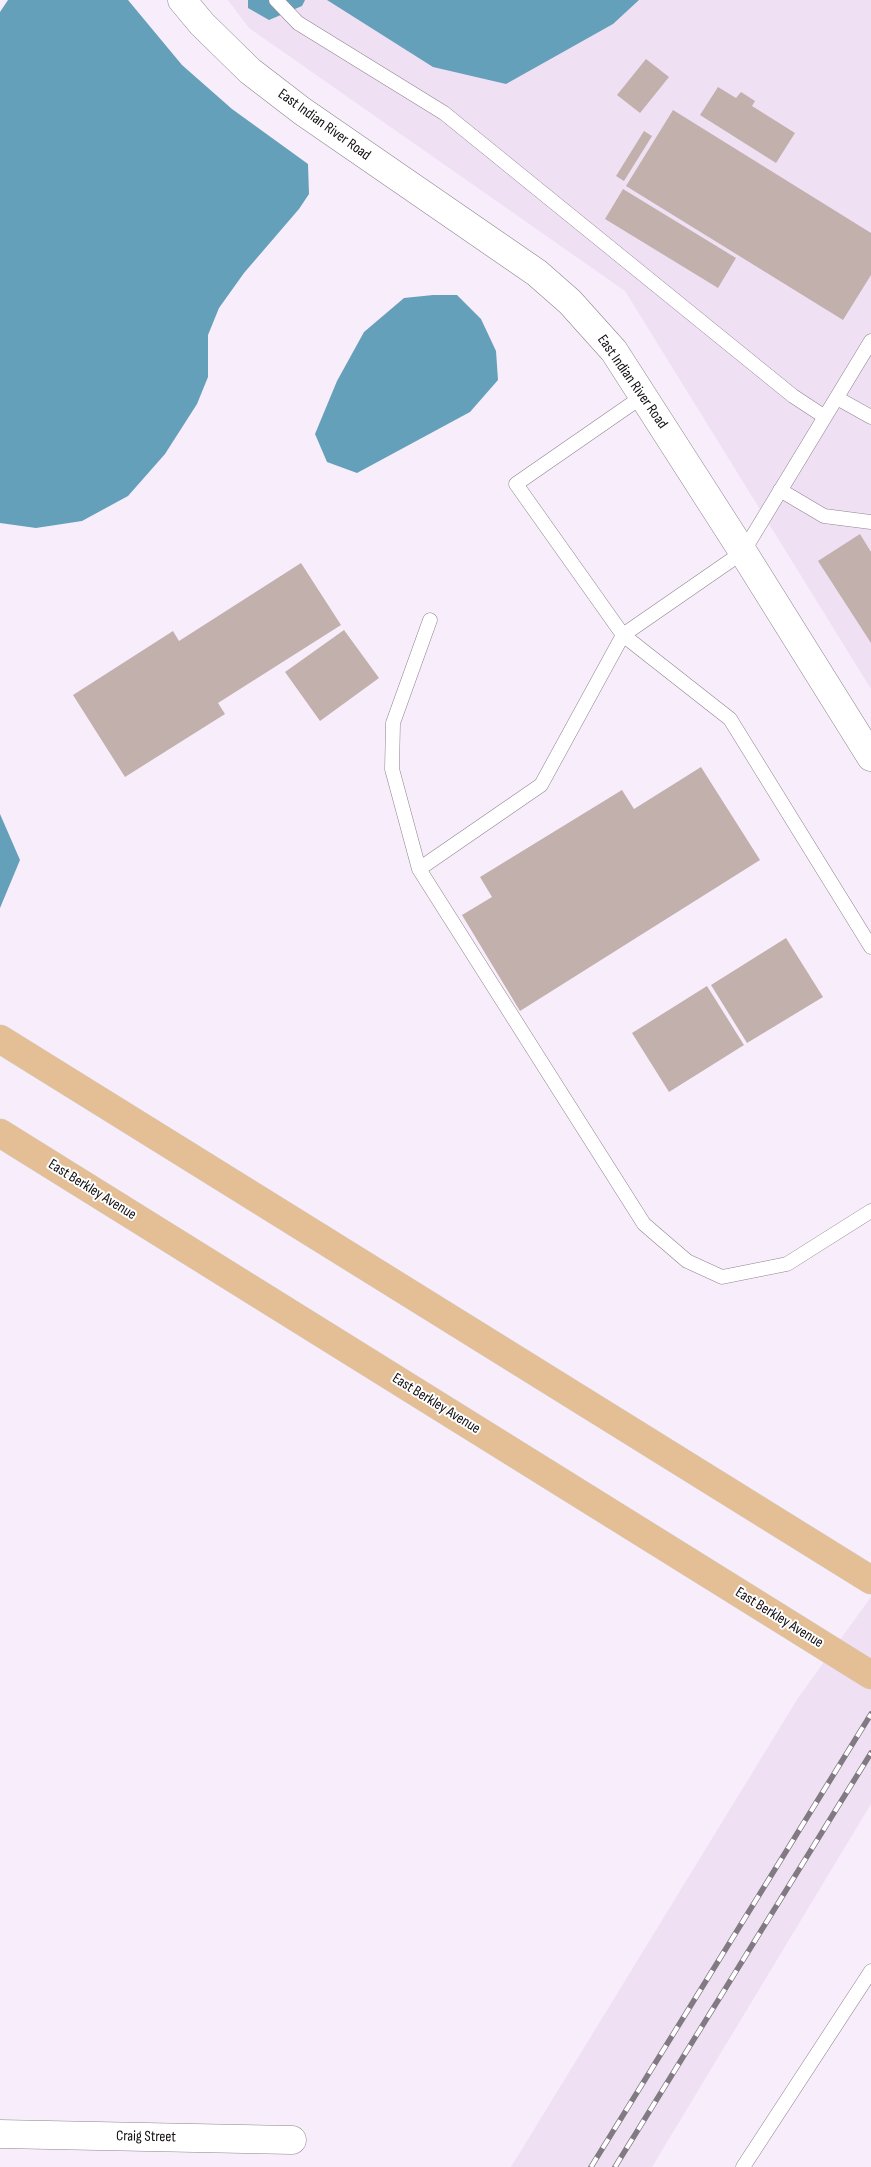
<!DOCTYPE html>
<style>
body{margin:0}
canvas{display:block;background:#f8edfa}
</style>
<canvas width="871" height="2167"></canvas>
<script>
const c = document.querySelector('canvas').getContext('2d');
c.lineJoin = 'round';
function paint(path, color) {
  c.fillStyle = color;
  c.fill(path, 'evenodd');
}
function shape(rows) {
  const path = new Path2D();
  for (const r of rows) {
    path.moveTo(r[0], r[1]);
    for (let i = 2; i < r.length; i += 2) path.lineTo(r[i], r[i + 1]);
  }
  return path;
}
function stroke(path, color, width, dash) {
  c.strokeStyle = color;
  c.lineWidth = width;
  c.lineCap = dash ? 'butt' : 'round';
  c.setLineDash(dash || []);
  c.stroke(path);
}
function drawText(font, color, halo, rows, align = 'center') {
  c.font = font + ' "Sofia Sans Condensed",sans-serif';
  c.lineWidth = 4;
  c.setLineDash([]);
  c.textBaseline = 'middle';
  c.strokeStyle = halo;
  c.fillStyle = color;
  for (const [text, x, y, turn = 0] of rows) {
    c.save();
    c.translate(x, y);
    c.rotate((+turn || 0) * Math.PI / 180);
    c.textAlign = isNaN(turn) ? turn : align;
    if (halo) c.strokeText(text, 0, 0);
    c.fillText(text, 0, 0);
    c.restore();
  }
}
const built = shape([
 [228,0,871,0,871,689,625,291,249,28],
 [871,1597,871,1804,652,2167,511,2167,798,1698]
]);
const water = shape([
 [8,0,128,0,182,65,232,109,308,164,309,194,299,209,244,273,219,308,208,335,208,377,197,404,165,454,128,496,82,521,36,528,0,523,0,12],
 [248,0,305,0,302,6,269,20,248,8],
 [327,0,639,0,613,24,506,84,433,67],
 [433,295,457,295,481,319,496,351,498,380,470,412,357,473,327,462,315,434,337,381,364,332,404,298],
 [0,814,20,860,0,908]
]);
const building = shape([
 [646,59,669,77,640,113,617,95],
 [718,87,736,98,741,92,755,101,752,106,795,133,776,163,700,115],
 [673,110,871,233,871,275,843,320,626,186],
 [644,131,652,136,624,181,616,176],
 [623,189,736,258,718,288,605,219],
 [860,534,871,552,871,643,818,561],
 [301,563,341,625,218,703,225,714,125,777,73,695,173,631,179,641],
 [344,630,379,678,320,721,285,672],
 [701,767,760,860,520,1011,462,915,492,897,480,877,622,790,634,809],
 [786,938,823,997,747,1043,711,985],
 [707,986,744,1045,669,1092,632,1033]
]);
const service = shape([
 [276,0,298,23,444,113,793,396,825,417],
 [643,396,516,484,623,635,730,719,871,947],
 [837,398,871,417],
 [780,490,824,516,871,522],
 [430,620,393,723,392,769,419,869,644,1224,687,1261,722,1277,787,1264,871,1211],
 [419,869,541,785,623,635,743,552,871,341],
 [743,2167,871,1971]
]);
const minor = shape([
 [0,2134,292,2140]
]);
const tertiary = shape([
 [182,0,202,24,250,71,302,111,537,273,570,302,614,351,743,552,871,757]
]);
const primary = shape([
 [0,1039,871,1580],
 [0,1133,871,1675]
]);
const rail = shape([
 [591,2167,871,1714],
 [615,2167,871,1753]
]);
const streetNames = [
 ["East Indian River Road",324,125,36],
 ["East Indian River Road",632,382,55],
 ["East Berkley Avenue",92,1190,32],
 ["East Berkley Avenue",436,1404,32],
 ["East Berkley Avenue",779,1618,32],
 ["Craig Street",146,2137,1]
];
paint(built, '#f0e0f4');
paint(water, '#65a0ba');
paint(building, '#c2b0ac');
stroke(service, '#8e8490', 15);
stroke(minor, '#8e8490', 29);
stroke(tertiary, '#8e8490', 29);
stroke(primary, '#d4d3d4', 29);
stroke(service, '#fff', 14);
stroke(minor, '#fff', 28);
stroke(tertiary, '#fff', 28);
stroke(primary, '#e4be95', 28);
stroke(rail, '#827a83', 5.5);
stroke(rail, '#fff', 4, [11]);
drawText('15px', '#110d11', '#fff', streetNames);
</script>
